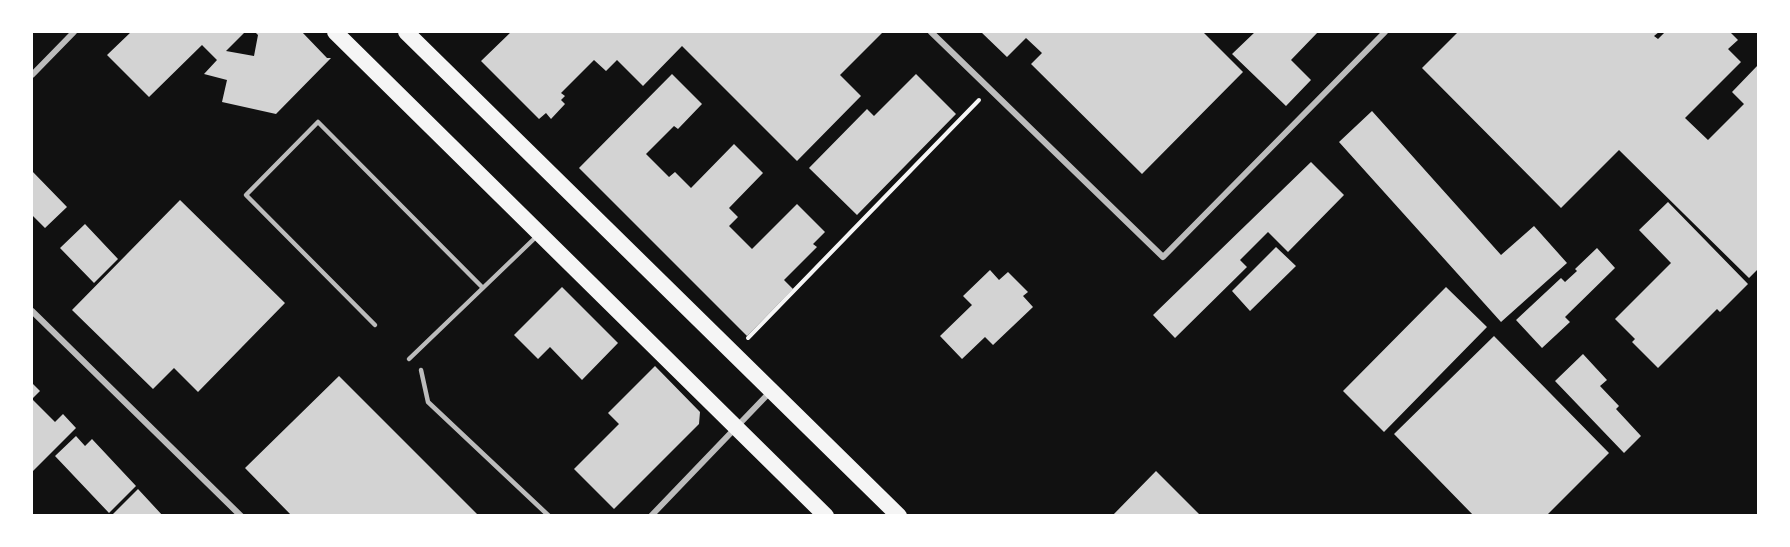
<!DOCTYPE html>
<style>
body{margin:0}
#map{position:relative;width:1790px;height:547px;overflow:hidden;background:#111;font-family:Signika,sans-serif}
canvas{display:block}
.frame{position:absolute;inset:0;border:33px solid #fff;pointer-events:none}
</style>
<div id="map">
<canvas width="1790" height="547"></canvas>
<div class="frame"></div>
</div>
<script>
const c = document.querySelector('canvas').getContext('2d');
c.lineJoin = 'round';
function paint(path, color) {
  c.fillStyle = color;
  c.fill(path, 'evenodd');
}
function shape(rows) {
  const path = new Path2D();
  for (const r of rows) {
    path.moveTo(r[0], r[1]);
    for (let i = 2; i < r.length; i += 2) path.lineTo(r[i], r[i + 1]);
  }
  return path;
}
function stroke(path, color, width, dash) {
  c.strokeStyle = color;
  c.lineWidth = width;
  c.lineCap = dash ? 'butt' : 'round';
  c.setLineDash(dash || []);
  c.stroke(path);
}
const building = shape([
 [131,32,245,32,226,51,254,56,258,35,255,32,302,32,327,58,331,58,276,114,222,102,227,80,204,74,217,60,202,45,149,97,107,55],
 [511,32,883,32,840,75,861,96,797,161,682,46,643,86,617,60,606,71,594,60,561,93,565,96,561,100,565,104,551,119,546,113,539,119,481,61],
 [981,32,1203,32,1243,72,1142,174,1031,64,1042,53,1026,38,1007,57],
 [1255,32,1318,32,1291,60,1311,80,1286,106,1232,54],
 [1458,32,1659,32,1654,36,1658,39,1665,32,1730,32,1738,40,1728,49,1741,62,1685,118,1708,140,1744,104,1732,92,1758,65,1758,269,1749,278,1619,150,1561,208,1422,68],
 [672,74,702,104,678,129,674,126,646,154,669,177,675,172,691,188,734,144,763,173,729,208,738,217,729,226,752,249,797,204,825,232,813,244,817,247,784,280,793,289,747,336,579,168],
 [916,74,956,114,857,215,809,168,867,109,874,116],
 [1372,111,1501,255,1534,226,1567,263,1501,322,1339,142],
 [1311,162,1344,195,1288,252,1268,232,1240,260,1247,267,1175,338,1153,315],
 [32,171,67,207,45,228,32,215],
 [180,200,285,303,198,392,174,368,153,389,72,310],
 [1668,202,1748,284,1720,312,1717,309,1658,368,1632,342,1635,339,1615,319,1671,263,1639,230],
 [85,224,118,259,94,283,60,248],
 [1276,247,1296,266,1250,311,1232,291],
 [1597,248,1615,268,1565,317,1570,322,1542,348,1516,320,1561,278,1565,282,1577,271,1575,269],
 [990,270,999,280,1008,272,1028,292,1023,296,1033,307,993,345,985,337,962,359,940,336,972,305,963,296],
 [562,287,618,343,582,380,550,347,538,359,514,335],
 [1446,287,1487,327,1384,432,1343,391],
 [1494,336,1609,453,1546,516,1474,516,1394,434],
 [1583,354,1607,380,1600,386,1619,406,1616,409,1641,436,1624,453,1555,381],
 [655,366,700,412,699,424,614,509,574,469,619,424,608,413],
 [339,376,479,516,292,516,245,468],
 [32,383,40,391,32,399,55,422,63,414,76,428,32,472],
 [76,436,85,446,92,439,136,486,109,513,55,456],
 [1156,471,1201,516,1112,516],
 [138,489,163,516,111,516]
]);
const path = shape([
 [748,338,979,100]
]);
const service = shape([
 [375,325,246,195,318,122,483,288],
 [409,359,537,236],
 [421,370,428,402,549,516]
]);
const minor = shape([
 [931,32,1163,257,1385,32],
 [32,75,74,32],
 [32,311,241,516],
 [651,516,771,391]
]);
const trunk = shape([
 [335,32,826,516],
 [406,32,899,516]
]);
paint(building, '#d3d3d3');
stroke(path, '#f5f5f5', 4);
stroke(service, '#bcbcbc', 4.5);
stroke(minor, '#bcbcbc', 6);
stroke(trunk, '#f5f5f5', 16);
</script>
